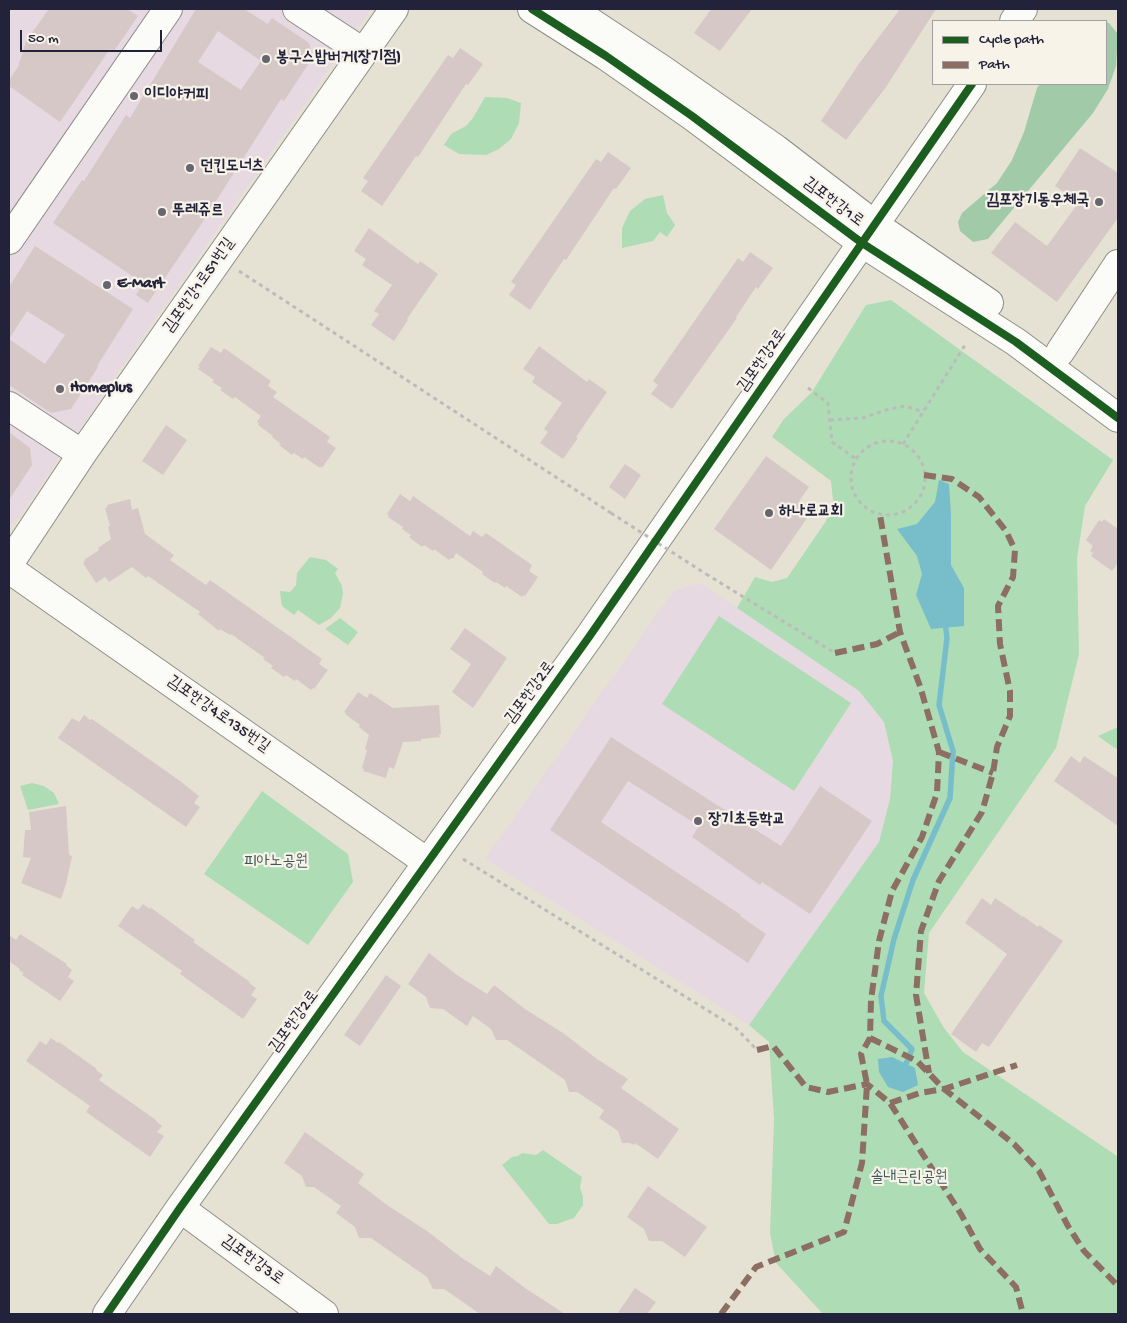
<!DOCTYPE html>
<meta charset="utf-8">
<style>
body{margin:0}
#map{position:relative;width:1127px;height:1323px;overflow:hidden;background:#e6e2d3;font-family:"Gochi Hand",sans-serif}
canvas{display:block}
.frame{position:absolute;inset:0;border:10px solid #22223b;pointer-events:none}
.legend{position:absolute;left:932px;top:20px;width:175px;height:65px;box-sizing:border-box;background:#f7f3e8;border:1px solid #a29fa3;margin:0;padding:6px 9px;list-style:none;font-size:15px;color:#22223b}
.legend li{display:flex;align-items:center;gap:10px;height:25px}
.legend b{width:25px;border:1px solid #a29fa3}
.scale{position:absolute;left:20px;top:30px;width:142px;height:22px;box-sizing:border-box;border:2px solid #22223b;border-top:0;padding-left:6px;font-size:15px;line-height:18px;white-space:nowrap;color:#22223b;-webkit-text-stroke:4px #f7f3e8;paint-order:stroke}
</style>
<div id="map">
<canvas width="1127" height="1323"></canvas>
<div class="frame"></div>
<ul class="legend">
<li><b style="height:6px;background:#1b5e20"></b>Cycle path</li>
<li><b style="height:6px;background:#8d6e63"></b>Path</li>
</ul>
<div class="scale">50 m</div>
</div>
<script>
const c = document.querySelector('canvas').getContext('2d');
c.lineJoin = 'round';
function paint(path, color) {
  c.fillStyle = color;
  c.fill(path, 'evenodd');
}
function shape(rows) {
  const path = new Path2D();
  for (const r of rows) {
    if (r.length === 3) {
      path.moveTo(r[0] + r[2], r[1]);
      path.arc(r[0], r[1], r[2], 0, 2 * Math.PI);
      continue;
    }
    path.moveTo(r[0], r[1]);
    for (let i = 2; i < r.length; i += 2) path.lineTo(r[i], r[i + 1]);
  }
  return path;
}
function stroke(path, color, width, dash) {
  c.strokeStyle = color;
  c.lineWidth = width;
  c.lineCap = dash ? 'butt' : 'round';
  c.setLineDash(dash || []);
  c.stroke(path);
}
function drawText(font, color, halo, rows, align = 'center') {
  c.font = font + ' "Gochi Hand","Poor Story",sans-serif';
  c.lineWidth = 4.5;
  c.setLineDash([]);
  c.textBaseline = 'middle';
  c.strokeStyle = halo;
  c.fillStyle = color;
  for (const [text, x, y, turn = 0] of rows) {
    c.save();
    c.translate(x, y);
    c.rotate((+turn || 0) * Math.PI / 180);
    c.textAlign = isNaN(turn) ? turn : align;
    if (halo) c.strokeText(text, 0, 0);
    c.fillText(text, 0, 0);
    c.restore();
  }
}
const built = shape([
 [14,9,371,9,115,377,37,491,17,519,9,526,9,17],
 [700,583,859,691,884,722,893,761,890,799,879,842,749,1025,485,859,673,591]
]);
const green = shape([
 [485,97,507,98,521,103,519,123,511,139,499,149,486,155,459,154,444,145,451,134,466,126,473,118],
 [663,195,667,213,675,225,667,237,660,232,653,241,622,248,622,228,630,211,645,199],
 [891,300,1113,460,1085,506,1077,558,1079,654,1056,748,929,933,924,993,944,1028,963,1052,1117,1156,1118,1314,823,1314,776,1263,770,1233,774,1119,769,1042,749,1025,879,842,890,799,893,761,884,722,859,691,737,608,755,577,772,582,787,578,826,521,833,501,831,481,772,437,784,419,812,392,866,305],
 [310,557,326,560,338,569,335,573,342,586,343,594,340,608,331,618,319,625,298,610,294,615,282,606,281,600,280,591,290,592,296,585,297,573],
 [719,616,851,703,794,791,662,704],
 [340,618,358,632,348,645,325,629],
 [1118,727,1118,747,1116,749,1098,736],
 [32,783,44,786,54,793,59,804,28,810,20,786],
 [262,791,348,854,353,882,308,945,204,874],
 [543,1150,582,1177,580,1187,583,1197,583,1205,574,1218,557,1224,549,1224,502,1165,512,1157,518,1156,522,1153,536,1155]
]);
const forest = shape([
 [1106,22,1109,23,1118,34,1116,66,1108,89,1093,113,988,239,973,242,960,231,958,222,962,213,997,183,1012,160,1024,132,1037,88,1040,84,1106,84]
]);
const water = shape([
 [939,480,949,484,951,514,951,565,964,588,964,626,931,629,916,595,922,574,917,556,897,529,917,524,935,502],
 [892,1057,915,1068,918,1085,903,1092,888,1087,879,1072,878,1059]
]);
const stream = shape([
 [904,1069,912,1049,884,1021,881,996,894,939,913,880,950,798,953,751,939,705,947,638,945,622]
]);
const building = shape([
 [49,9,127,9,138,16,114,51,110,49,60,122,9,86,9,80,18,67,26,41],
 [196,9,244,9,268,24,272,18,309,43,313,57,284,101,281,99,200,226,148,303,136,295,143,283,53,223,82,180,84,181,126,115,130,118],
 [218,31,261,61,241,90,198,62],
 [711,9,752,9,720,51,694,33],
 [900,9,936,9,886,87,846,140,821,121,858,65],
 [460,48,483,64,468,85,466,84,418,157,416,156,382,206,361,191,368,181,363,178,448,55,453,58],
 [1080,148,1118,173,1118,218,1057,302,991,253,1015,222,1047,246,1079,202,1055,186],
 [608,152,631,168,616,189,614,188,566,260,564,259,530,310,509,295,516,285,511,282,596,159,601,162],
 [369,228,418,264,420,261,438,274,407,319,408,320,394,341,371,325,379,314,374,311,392,285,362,265,366,259,354,251],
 [35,246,133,309,97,366,98,367,71,409,51,413,9,385,9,339,45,364,65,335,27,311,9,339,9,287],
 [750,252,773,268,758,289,756,287,736,317,737,318,672,409,651,394,658,385,653,381,738,258,743,262],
 [539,346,587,382,589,379,607,392,576,437,578,438,563,459,540,443,548,432,544,429,562,403,532,382,535,377,523,369],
 [211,347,221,353,224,348,271,381,268,386,277,392,273,397,330,437,327,442,336,448,322,468,321,466,320,468,304,457,303,459,294,453,292,455,279,445,281,444,272,437,273,436,258,425,259,423,257,422,261,416,235,397,233,399,220,390,222,388,212,382,214,380,198,369,200,367,198,366],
 [166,425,187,440,163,475,142,461],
 [9,432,30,448,32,465,9,500],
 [766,456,809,487,799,501,812,511,771,570,714,529],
 [625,464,641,475,625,499,609,487],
 [400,494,410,501,413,496,470,536,473,531,482,537,486,533,532,565,529,571,538,577,525,596,523,595,522,597,506,586,505,588,496,582,495,583,482,574,483,572,456,553,453,559,451,558,449,560,434,549,433,551,424,545,422,547,409,537,411,535,402,529,403,527,388,517,389,515,387,514],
 [130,499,132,510,138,508,145,534,174,555,170,560,206,585,210,580,322,659,319,664,328,670,314,689,313,688,311,690,296,679,295,681,286,675,284,677,271,668,273,666,263,659,265,658,231,634,230,635,220,629,219,631,198,614,200,612,148,576,146,578,132,567,109,582,105,577,96,583,83,563,85,562,84,560,99,550,98,548,111,539,108,527,110,526,105,508,107,507,107,505],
 [1104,519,1118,529,1118,563,1112,571,1091,556,1093,553,1090,551,1093,546,1086,540,1099,520,1102,522],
 [465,628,507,658,473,708,452,692,471,664,450,649],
 [358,692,367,698,370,693,393,708,439,705,441,734,439,735,440,737,421,739,421,741,403,742,394,769,389,767,386,778,363,771,364,769,362,768,367,750,365,749,369,735,359,727,360,725,345,714,346,713,344,712],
 [84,715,90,720,92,719,180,781,199,796,194,803,200,807,186,827,58,738,72,718,79,722],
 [611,737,781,846,820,786,872,821,810,914,762,882,760,885,692,837,699,826,628,781,601,822,741,915,740,916,766,934,748,963,550,830],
 [1071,756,1080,763,1084,756,1118,778,1118,826,1054,781],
 [66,806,69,855,72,856,66,884,61,899,21,883,31,858,23,857,25,830,31,830,29,812],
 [982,898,991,905,995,898,1023,917,1023,916,1038,927,1039,925,1063,941,989,1047,982,1043,976,1052,951,1034,1007,954,965,923],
 [143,904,150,909,150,907,188,935,195,940,193,942,250,982,249,983,256,988,251,995,257,999,243,1019,180,974,182,971,118,926,132,906,138,910],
 [20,934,67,964,66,965,72,970,68,977,74,981,60,1001,22,975,24,973,19,970,20,969,9,961,9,935,16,940],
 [429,953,457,975,487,994,494,985,525,1009,563,1033,597,1059,628,1079,621,1088,679,1129,658,1159,635,1143,634,1145,630,1143,622,1143,618,1131,599,1118,604,1110,577,1092,569,1092,565,1080,507,1040,496,1040,491,1029,473,1016,467,1026,443,1009,430,1008,426,997,408,984],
 [386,975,401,986,360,1046,344,1035],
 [51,1038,58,1043,59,1042,97,1069,96,1070,103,1075,99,1080,156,1120,156,1121,162,1126,157,1132,164,1136,150,1157,86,1112,90,1106,26,1061,40,1041,46,1045],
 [305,1132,364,1174,358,1183,387,1205,427,1231,462,1258,490,1276,496,1266,525,1288,565,1314,480,1314,444,1289,433,1289,427,1277,371,1238,359,1238,355,1227,336,1213,341,1206,314,1187,306,1187,302,1176,284,1163],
 [648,1186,707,1227,685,1257,662,1241,649,1241,644,1229,627,1217],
 [635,1288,656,1302,647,1314,617,1314]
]);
const path = shape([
 [239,271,611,513],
 [808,388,828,403,832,442,856,459],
 [830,420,863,418,886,410,905,406,923,412],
 [888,478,37],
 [903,444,965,345],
 [706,574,835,653],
 [463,859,736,1028,757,1050]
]);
const minor = shape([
 [297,9,363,52],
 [532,9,606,56,692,116,862,243,1016,342,1118,418],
 [571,9,663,70,776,149,875,225,989,303],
 [1014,21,1023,9],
 [9,240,168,9],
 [1060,352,1118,264],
 [9,406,82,454],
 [9,564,82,454,394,9],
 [9,569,427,862],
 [180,1208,324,1314],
 [107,1314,180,1208,589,637,972,84]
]);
const pathBridge = shape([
 [611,513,706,574]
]);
const quiet = shape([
 [924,475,952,479,979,497,1006,531,1015,550,1013,577,998,606,1000,644,1010,691,1010,716,997,747,993,773,982,812,939,881,921,931,916,995,929,1073],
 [835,653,877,644,900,632],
 [939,752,993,773],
 [870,1038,917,1061,944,1089,1014,1144,1039,1171,1068,1226,1084,1251,1118,1286],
 [757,1050,773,1046,806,1087,828,1092,867,1084,890,1103,961,1214,980,1249,1016,1287,1023,1314],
 [890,1103,920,1093,944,1089,1017,1065],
 [721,1314,756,1267,844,1232,862,1163,867,1084,861,1054,870,1038,871,1000,879,941,892,891,922,837,937,793,939,752,920,686,900,632,880,515]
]);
const cycleway = shape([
 [532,9,606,56,692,116,862,243,1016,342,1118,418],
 [107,1314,180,1208,589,637,972,84]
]);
const markers = [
 [266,59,5,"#676570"],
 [134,96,5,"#676570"],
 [190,168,5,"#676570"],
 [1099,202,5,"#676570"],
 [162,212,5,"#676570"],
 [107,285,5,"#676570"],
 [60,389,5,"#676570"],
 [769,513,5,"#676570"],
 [698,821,5,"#676570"]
];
const poiNames = [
 ["봉구스밥버거(장기점)",276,59],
 ["이디야커피",144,96],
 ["던킨도너츠",200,168],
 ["김포장기동우체국",1089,202,"right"],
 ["뚜레쥬르",172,212],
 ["E-Mart",117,285],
 ["Homeplus",70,389],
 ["하나로교회",779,513],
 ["장기초등학교",708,821]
];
const streetNames = [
 ["김포한강1로",833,203,37],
 ["김포한강1로51번길",200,286,-55],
 ["김포한강2로",763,361,-55],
 ["김포한강2로",531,693,-54],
 ["김포한강4로135번길",218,715,35],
 ["김포한강2로",295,1022,-54],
 ["김포한강3로",252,1261,36]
];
const parkNames = [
 ["피아노공원",276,863],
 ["솔내근린공원",909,1179]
];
paint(built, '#e7d9e2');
paint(green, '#aedcb5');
paint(forest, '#a1cba8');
paint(water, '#77beca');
stroke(stream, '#77beca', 5.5);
paint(building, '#d6c8c7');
stroke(minor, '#8e8c88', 30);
stroke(path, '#bcbbbb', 3, [4, 4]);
stroke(minor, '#fbfbf8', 28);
stroke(pathBridge, '#bcbbbb', 3, [4, 4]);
stroke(quiet, '#8d6e63', 6, [12, 6]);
stroke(cycleway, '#1b5e20', 8);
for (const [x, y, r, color] of markers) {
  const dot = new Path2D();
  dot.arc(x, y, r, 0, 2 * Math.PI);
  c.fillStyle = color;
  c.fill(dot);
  stroke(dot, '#f7f3e8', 2);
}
drawText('bold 16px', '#22223b', '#f7f3e8', poiNames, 'left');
drawText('16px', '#22223b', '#f7f3e8', streetNames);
drawText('16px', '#3e5958', '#f7f3e8', parkNames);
</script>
